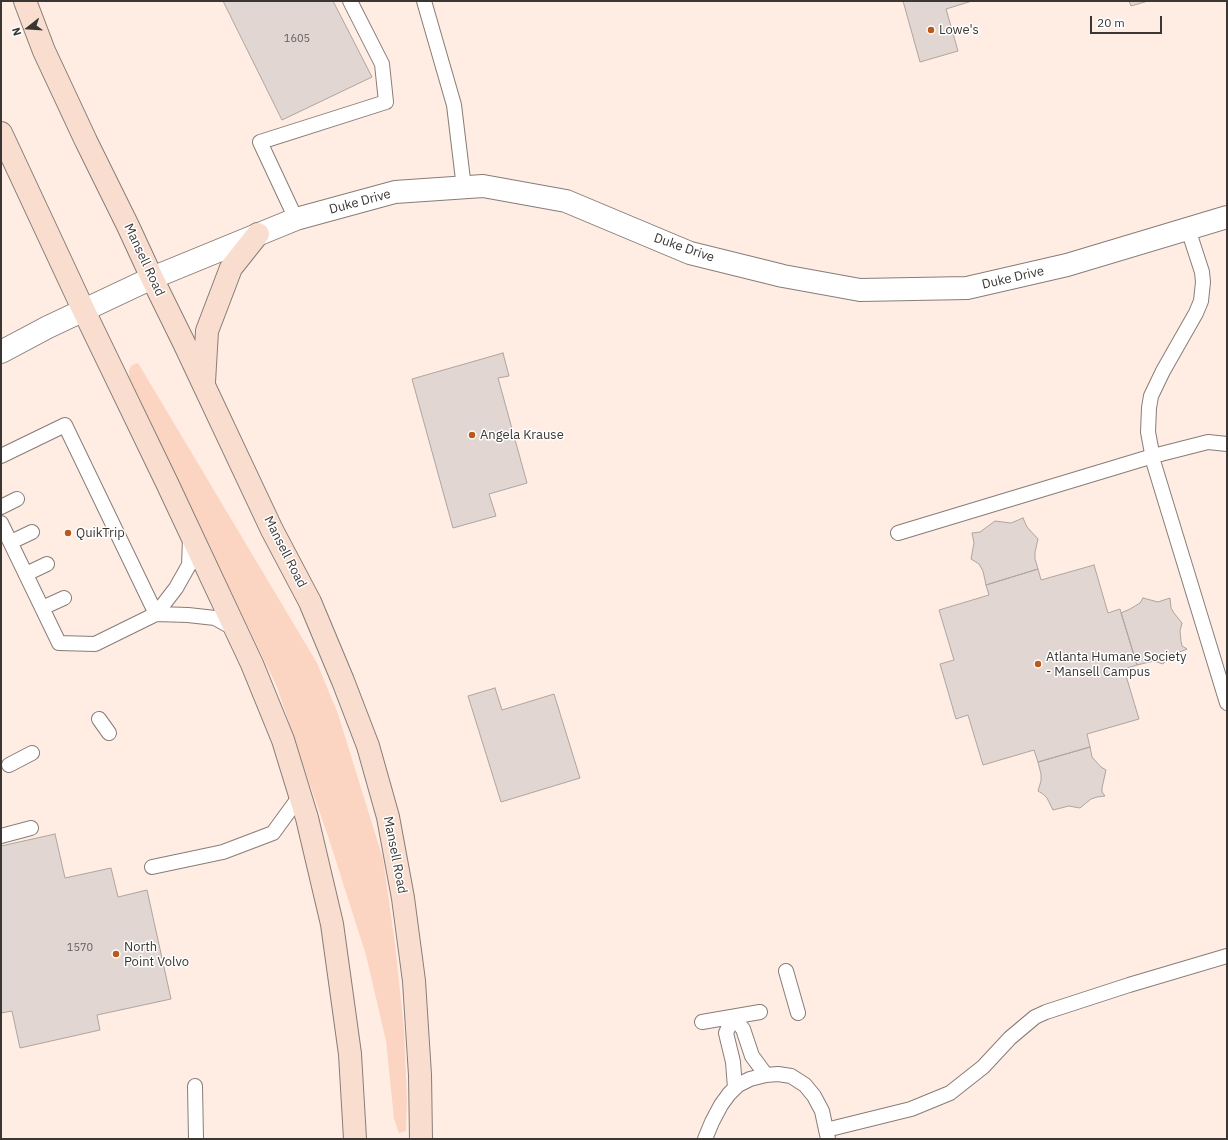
<!DOCTYPE html>
<style>
body{margin:0}
#map{position:relative;width:1228px;height:1140px;overflow:hidden;background:#fefaf8;font-family:"IBM Plex Sans",sans-serif}
canvas{display:block}
.frame{position:absolute;inset:0;border:2px solid #3a3634;pointer-events:none}
.north{position:absolute;left:8px;top:8px;width:40px;height:40px;-webkit-text-stroke:3px #fff;paint-order:stroke;rotate:253deg;font-size:11px;font-weight:700;line-height:16px;text-align:center;color:#3a3634}
.north::after{content:'';display:block;margin:auto;width:14px;height:18px;background:#3a3634;clip-path:polygon(50% 0,100% 100%,50% 72%,0 100%)}
.scale{position:absolute;left:1090px;top:16px;width:72px;height:18px;box-sizing:border-box;border:2px solid #3a3634;border-top:0;padding-left:5px;font-size:12px;line-height:14px;white-space:nowrap;color:#3a3634;-webkit-text-stroke:3px #fff;paint-order:stroke}
</style>
<div id="map">
<canvas width="1228" height="1140"></canvas>
<div class="frame"></div>
<div class="north">N</div>
<div class="scale">20 m</div>
</div>
<script>
const c = document.querySelector('canvas').getContext('2d');
c.lineJoin = 'round';
function paint(path, color) {
  c.fillStyle = color;
  c.fill(path, 'evenodd');
}
function shape(rows) {
  const path = new Path2D();
  for (const r of rows) {
    path.moveTo(r[0], r[1]);
    for (let i = 2; i < r.length; i += 2) path.lineTo(r[i], r[i + 1]);
  }
  return path;
}
function stroke(path, color, width, dash) {
  c.strokeStyle = color;
  c.lineWidth = width;
  c.lineCap = dash ? 'butt' : 'round';
  c.setLineDash(dash || []);
  c.stroke(path);
}
function drawText(font, color, halo, rows, align = 'center') {
  c.font = font + ' "IBM Plex Sans",sans-serif';
  c.lineWidth = 3;
  c.setLineDash([]);
  c.textBaseline = 'middle';
  c.strokeStyle = halo;
  c.fillStyle = color;
  for (const [text, x, y, turn = 0] of rows) {
    c.save();
    c.translate(x, y);
    c.rotate((+turn || 0) * Math.PI / 180);
    c.textAlign = isNaN(turn) ? turn : align;
    if (halo) c.strokeText(text, 0, 0);
    c.fillText(text, 0, 0);
    c.restore();
  }
}
const built = shape([
 [1,1,1227,1,1227,1138,1223,1139,1,1139]
]);
const green = shape([
 [138,363,317,663,338,714,383,859,395,944,404,1029,407,1100,406,1131,399,1133,394,1119,386,1041,366,955,328,836,308,779,277,687,129,380,129,370,132,365]
]);
const building = shape([
 [223,1,333,1,372,77,282,120,223,1],
 [903,1,972,1,946,9,958,51,920,62,903,1],
 [1129,1,1148,1,1131,6,1129,1],
 [503,353,509,376,498,378,527,483,489,494,496,516,453,528,412,379,503,353],
 [1023,518,1027,527,1038,539,1035,552,1035,559,1038,569,986,585,983,571,979,564,971,559,974,543,972,533,980,532,995,521,1011,523,1023,518],
 [1094,565,1108,613,1120,609,1137,665,1124,669,1139,719,1087,734,1090,747,1038,762,1034,750,983,765,968,715,956,719,940,664,954,660,939,610,989,595,986,585,1038,569,1041,580,1094,565],
 [1143,598,1158,602,1170,598,1171,608,1174,613,1182,623,1180,631,1181,641,1182,646,1187,649,1170,656,1163,664,1154,661,1137,665,1121,613,1130,609,1140,603,1143,598],
 [495,688,502,710,554,694,580,778,501,802,468,696,495,688],
 [1090,747,1092,757,1101,767,1106,770,1102,788,1102,792,1105,796,1097,797,1091,799,1080,808,1069,806,1053,810,1047,798,1043,794,1038,791,1041,781,1041,774,1038,762,1090,747],
 [55,834,65,878,111,868,118,897,147,890,171,999,97,1015,100,1030,20,1048,12,1011,1,1013,1,846,55,834]
]);
const service = shape([
 [424,1,454,105,464,188],
 [296,219,260,142,386,102,382,64,350,1],
 [1188,229,1202,272,1203,282,1201,301,1196,313,1163,371,1151,396,1149,408,1148,432,1154,464,1227,703],
 [1,456,65,425,156,614],
 [1,507,17,499],
 [1,523,59,643,95,644,156,614,176,588,189,565,190,539],
 [898,533,1153,456,1208,442,1227,444],
 [11,542,32,532],
 [26,574,47,564],
 [42,608,64,598],
 [156,614,188,615,215,618,235,629],
 [99,719,109,733],
 [9,765,32,753],
 [1,836,31,828],
 [152,867,223,852,273,833,300,796],
 [786,971,798,1013],
 [733,1017,726,1033,733,1062,735,1088],
 [733,1017,743,1029,752,1056,766,1075],
 [702,1022,760,1012],
 [195,1086,196,1139],
 [826,1130,911,1109,950,1093,983,1067,1010,1038,1035,1017,1046,1012,1129,985,1227,956],
 [705,1139,712,1122,721,1105,729,1094,738,1085,750,1079,766,1075,778,1074,791,1076,805,1085,814,1096,822,1111,828,1139]
]);
const minor = shape([
 [1,352,48,327,152,278,296,219,395,192,483,186,566,201,690,253,783,276,860,290,967,288,1067,265,1227,217]
]);
const secondary = shape([
 [25,1,44,51,86,141,128,226,152,278,184,343,272,530,310,602,343,681,368,746,388,817,403,898,414,981,420,1075,421,1139],
 [1,133,84,311,167,483,236,630,252,664,283,740,307,818,332,924,350,1054,355,1139],
 [204,382,207,331,231,268,258,234]
]);
const markers = [
 [931,30,4,"#bb591c"],
 [472,435,4,"#bb591c"],
 [68,533,4,"#bb591c"],
 [1038,664,4,"#bb591c"],
 [116,954,4,"#bb591c"]
];
const numberNames = [
 ["1605",297,39],
 ["1570",80,948]
];
const poiNames = [
 ["Lowe's",939,30],
 ["Angela Krause",480,435],
 ["QuikTrip",76,533],
 ["Atlanta Humane Society",1046,657],
 ["- Mansell Campus",1046,672],
 ["North",124,947],
 ["Point Volvo",124,962]
];
const streetNames = [
 ["Duke Drive",360,202,-15],
 ["Duke Drive",684,248,19],
 ["Mansell Road",144,260,65],
 ["Duke Drive",1013,278,-13],
 ["Mansell Road",285,552,63],
 ["Mansell Road",395,855,79]
];
paint(built, '#ffece3');
paint(green, '#fcd5c2');
paint(building, '#e1d6d1');
stroke(building, '#afa5a1', 1);
stroke(service, '#877d78', 16);
stroke(minor, '#877d78', 24);
stroke(secondary, '#877d78', 24);
stroke(service, '#fff', 14);
stroke(minor, '#fff', 22);
stroke(secondary, '#f9ded0', 22);
for (const [x, y, r, color] of markers) {
  const dot = new Path2D();
  dot.arc(x, y, r, 0, 2 * Math.PI);
  c.fillStyle = color;
  c.fill(dot);
  stroke(dot, '#fff', 1.5);
}
drawText('11px', '#645e5b', null, numberNames);
drawText('13px', '#3a3634', '#fff', poiNames, 'left');
drawText('13px', '#3a3634', '#fff', streetNames);
</script>
